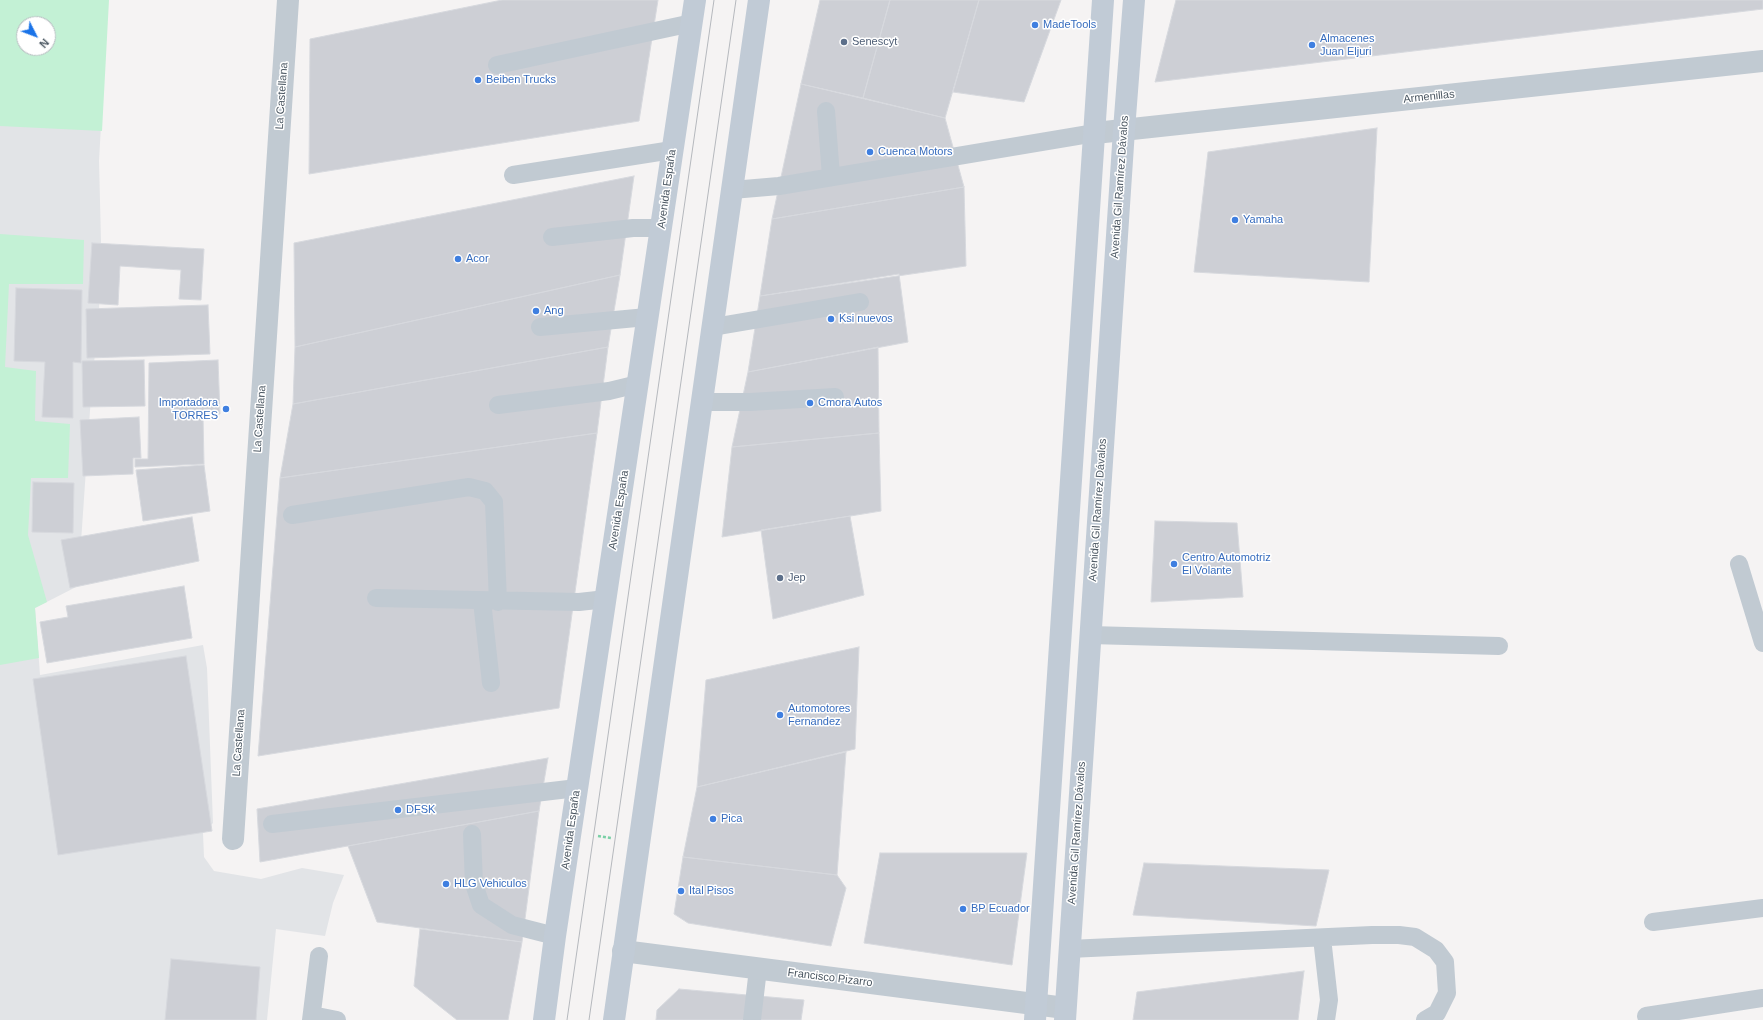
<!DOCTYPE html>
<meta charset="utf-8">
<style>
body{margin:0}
#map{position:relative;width:1763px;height:1020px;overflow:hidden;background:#f5f3f3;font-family:Helvetica,sans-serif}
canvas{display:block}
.north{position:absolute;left:16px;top:16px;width:40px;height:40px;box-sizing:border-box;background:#fff;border:1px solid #b7bbc0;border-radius:50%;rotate:132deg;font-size:11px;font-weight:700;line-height:16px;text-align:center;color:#4a5661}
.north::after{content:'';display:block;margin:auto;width:14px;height:18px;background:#1a73e8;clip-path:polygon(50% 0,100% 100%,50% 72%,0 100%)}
</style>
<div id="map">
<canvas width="1763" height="1020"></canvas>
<div class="north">N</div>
</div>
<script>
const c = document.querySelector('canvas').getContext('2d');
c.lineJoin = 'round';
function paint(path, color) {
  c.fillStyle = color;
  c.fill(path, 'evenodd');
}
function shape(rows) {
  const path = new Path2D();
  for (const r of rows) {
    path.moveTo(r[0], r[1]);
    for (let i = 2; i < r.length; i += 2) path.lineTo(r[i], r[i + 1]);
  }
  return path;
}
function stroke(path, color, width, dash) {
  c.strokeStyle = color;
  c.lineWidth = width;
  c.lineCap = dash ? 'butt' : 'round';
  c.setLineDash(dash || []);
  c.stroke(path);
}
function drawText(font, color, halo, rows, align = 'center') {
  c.font = font + ' Helvetica,sans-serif';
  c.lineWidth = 3;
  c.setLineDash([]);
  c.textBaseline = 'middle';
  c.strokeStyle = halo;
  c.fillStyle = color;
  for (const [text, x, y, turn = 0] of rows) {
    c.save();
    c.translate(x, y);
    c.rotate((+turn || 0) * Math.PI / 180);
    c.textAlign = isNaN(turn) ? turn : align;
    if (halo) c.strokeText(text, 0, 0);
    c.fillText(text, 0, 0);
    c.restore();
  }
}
const airport = shape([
 [0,0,108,0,99,161,101,241,99,310,91,396,78,586,35,608,40,675,203,645,207,668,213,823,203,833,204,857,214,871,261,879,302,868,344,875,333,903,325,936,276,929,267,1020,0,1020],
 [24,24,48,24,48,48,24,48]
]);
const green = shape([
 [0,0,109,0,102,131,0,126],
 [24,24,48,24,48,48,24,48],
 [0,234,84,240,83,284,9,284,5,367,36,371,35,421,70,424,68,478,31,478,28,535,47,602,35,608,39,658,0,665]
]);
const building = shape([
 [502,0,658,0,639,121,309,174,310,39,502,0],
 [820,0,890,0,863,98,801,84,820,0],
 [890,0,979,0,945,118,863,98,890,0],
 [979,0,1061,0,1024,102,953,92,979,0],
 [1176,0,1763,0,1763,9,1155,82,1176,0],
 [801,84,945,118,964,187,772,219,801,84],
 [1377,128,1369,282,1194,272,1208,152,1377,128],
 [634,176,620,275,295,347,294,243,634,176],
 [964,187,966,266,760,296,772,219,964,187],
 [92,243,204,249,201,300,179,299,181,270,120,266,118,305,88,303,92,243],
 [899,274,908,342,748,372,760,296,899,274],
 [620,275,608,347,293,404,295,347,620,275],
 [16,288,82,290,81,363,73,362,73,418,42,417,45,362,14,361,16,288],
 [208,305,210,354,87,358,86,309,208,305],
 [608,347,597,433,280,478,293,404,608,347],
 [878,347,879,433,732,447,748,372,878,347],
 [144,360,145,406,83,407,82,361,144,360],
 [218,360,220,414,203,415,204,464,135,467,135,459,148,459,149,363,218,360],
 [139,417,141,458,133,458,133,474,83,476,80,420,139,417],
 [597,433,559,708,258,756,280,478,597,433],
 [879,433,881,511,722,537,732,447,879,433],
 [204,465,210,511,143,521,136,470,204,465],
 [33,482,74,483,73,533,32,532,33,482],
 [850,516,864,595,773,619,761,530,850,516],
 [192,517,199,561,70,588,61,540,192,517],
 [1155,521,1237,523,1243,597,1151,602,1155,521],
 [184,586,192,638,47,663,40,622,68,617,66,606,184,586],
 [859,647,855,749,697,787,706,680,859,647],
 [186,656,212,831,58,855,33,679,186,656],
 [846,752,837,875,683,857,697,787,846,752],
 [548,758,539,811,260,862,257,809,548,758],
 [539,811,522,942,377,922,348,846,539,811],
 [880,853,1027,853,1012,965,864,943,880,853],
 [683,857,837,875,846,888,831,946,688,923,674,914,683,857],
 [1144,863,1329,870,1316,926,1133,915,1144,863],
 [420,929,522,942,508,1020,457,1020,414,986,420,929],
 [171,959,260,967,256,1020,165,1020,171,959],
 [1304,971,1298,1020,1133,1020,1137,992,1304,971],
 [679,989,804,1000,801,1020,656,1020,657,1010,679,989]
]);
const path = shape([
 [598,836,611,838]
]);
const lane = shape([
 [497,65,692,23],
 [826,111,831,176],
 [513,175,672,150],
 [732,190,779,186,1095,133],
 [552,237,633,228,661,228],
 [540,327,647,317],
 [713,327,860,302],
 [702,402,750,402,835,397],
 [498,405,609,391,638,384],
 [292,515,469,487,485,491,494,502,498,602],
 [1739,564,1763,643],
 [376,598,579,602,606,599],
 [482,601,491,683],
 [1090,635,1499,646],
 [272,824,577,788],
 [472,834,474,884,481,905,512,925,555,936],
 [1653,922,1763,908],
 [1322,938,1329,1000,1326,1020],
 [1069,949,1372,935,1399,935,1415,937,1436,950,1445,962,1447,993,1437,1013,1425,1020],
 [312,1015,337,1020],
 [1646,1016,1763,998],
 [311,1020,319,956],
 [752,1020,758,969]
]);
const street = shape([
 [1095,133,1763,61],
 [233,839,288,0],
 [623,951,1065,1008]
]);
const secondary = shape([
 [544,1020,555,936,695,0],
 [614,1020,759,0],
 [1035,1020,1103,0],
 [1065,1020,1124,130,1134,0]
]);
const tram = shape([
 [567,1020,714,0],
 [589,1020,736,0]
]);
const markers = [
 [1035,25,4,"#3f7fe0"],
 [844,42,4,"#5c6f8a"],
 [1312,45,4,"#3f7fe0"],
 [478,80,4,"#3f7fe0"],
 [870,152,4,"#3f7fe0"],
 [1235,220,4,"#3f7fe0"],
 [458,259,4,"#3f7fe0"],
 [536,311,4,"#3f7fe0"],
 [831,319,4,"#3f7fe0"],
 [810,403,4,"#3f7fe0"],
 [226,409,4,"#3f7fe0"],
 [1174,564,4,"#3f7fe0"],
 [780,578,4,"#5c6f8a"],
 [780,715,4,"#3f7fe0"],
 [398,810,4,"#3f7fe0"],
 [713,819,4,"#3f7fe0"],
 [446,884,4,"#3f7fe0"],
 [681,891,4,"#3f7fe0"],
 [963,909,4,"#3f7fe0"]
];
const shopNames = [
 ["MadeTools",1043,25],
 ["Almacenes",1320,39],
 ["Juan Eljuri",1320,52],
 ["Beiben Trucks",486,80],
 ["Cuenca Motors",878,152],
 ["Yamaha",1243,220],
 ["Acor",466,259],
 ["Ang",544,311],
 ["Ksi nuevos",839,319],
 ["Importadora",218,403,"right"],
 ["TORRES",218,416,"right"],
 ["Cmora Autos",818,403],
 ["Centro Automotriz",1182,558],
 ["El Volante",1182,571],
 ["Automotores",788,709],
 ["Fernandez",788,722],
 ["DFSK",406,810],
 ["Pica",721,819],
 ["HLG Vehiculos",454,884],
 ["Ital Pisos",689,891],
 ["BP Ecuador",971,909]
];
const serviceNames = [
 ["Senescyt",852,42],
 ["Jep",788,578]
];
const streetNames = [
 ["La Castellana",282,96,-86],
 ["Armenillas",1429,97,-6],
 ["Avenida Gil Ramírez Dávalos",1120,187,-86],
 ["Avenida España",667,189,-82],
 ["La Castellana",260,419,-86],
 ["Avenida España",619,510,-81],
 ["Avenida Gil Ramírez Dávalos",1098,510,-86],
 ["La Castellana",239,743,-86],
 ["Avenida España",571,830,-82],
 ["Avenida Gil Ramírez Dávalos",1077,833,-86],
 ["Francisco Pizarro",830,978,7]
];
paint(airport, '#e2e4e7');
paint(green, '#c3f1d5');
paint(building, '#cdcfd5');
stroke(building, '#d7d9de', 1);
stroke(path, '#7ad0a6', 2.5, [3, 2]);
stroke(lane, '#c1cad2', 18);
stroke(street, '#c1cad2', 22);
stroke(secondary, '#c1cbd6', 22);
stroke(tram, '#b5b8bd', 1);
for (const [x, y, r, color] of markers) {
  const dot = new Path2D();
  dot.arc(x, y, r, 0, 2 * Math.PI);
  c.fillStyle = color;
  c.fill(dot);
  stroke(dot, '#fff', 1.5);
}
drawText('11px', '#366cbe', '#fff', shopNames, 'left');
drawText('11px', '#4e5e75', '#fff', serviceNames, 'left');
drawText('11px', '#4a5661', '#fff', streetNames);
</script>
